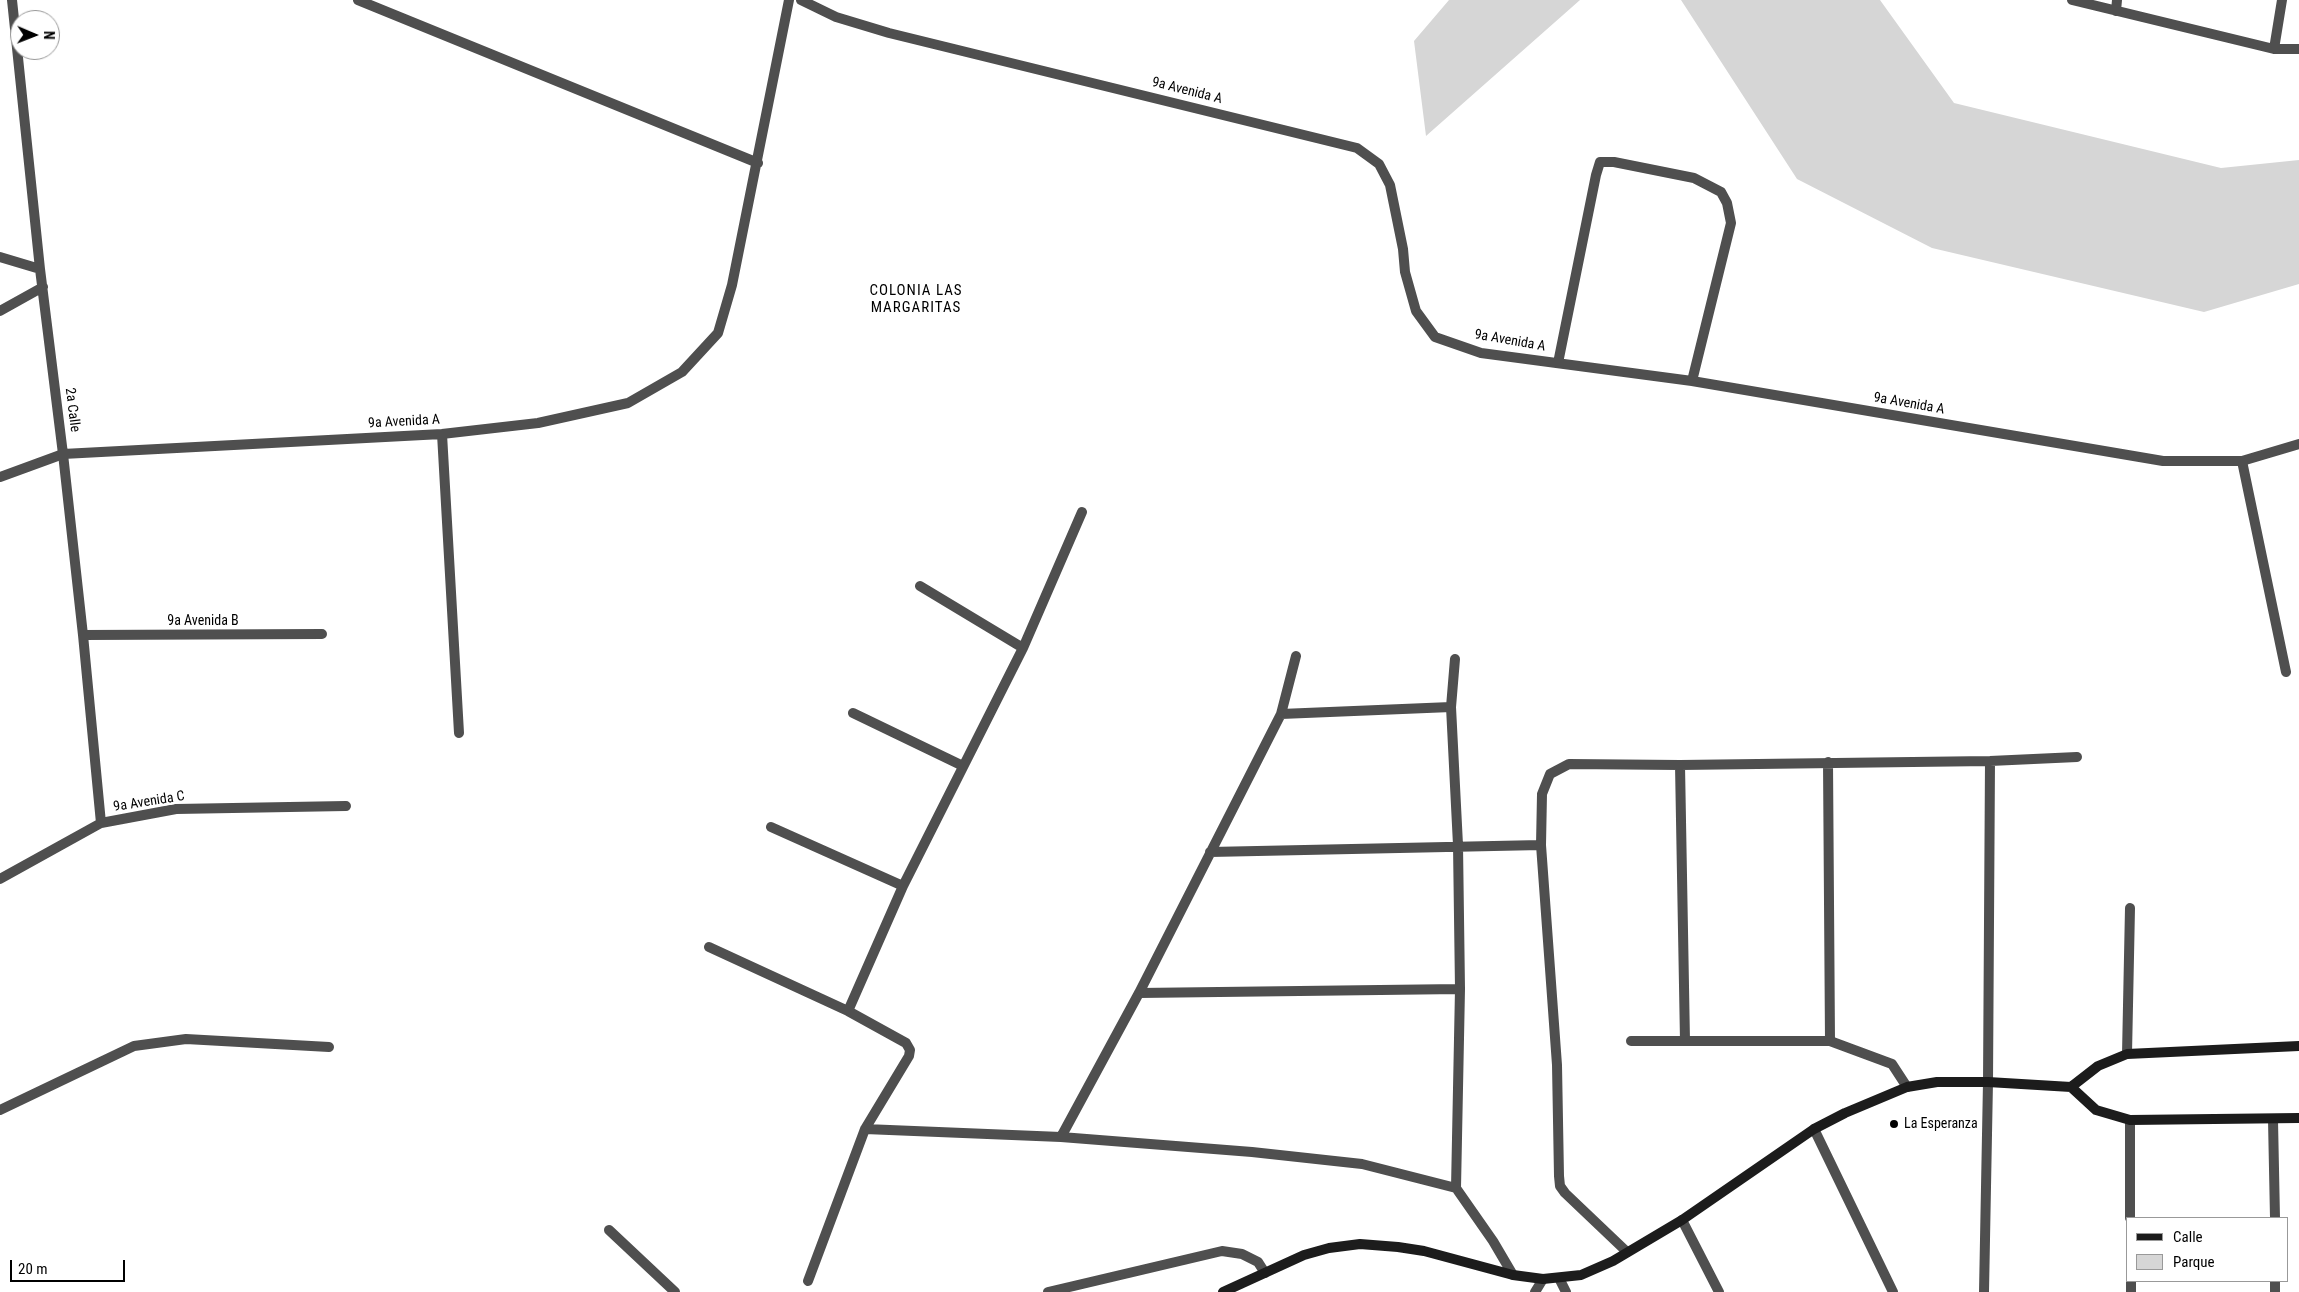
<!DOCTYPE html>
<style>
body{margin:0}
#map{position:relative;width:2299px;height:1292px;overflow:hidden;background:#fff;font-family:"Roboto Condensed",sans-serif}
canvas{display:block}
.legend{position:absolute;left:2126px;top:1217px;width:162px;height:65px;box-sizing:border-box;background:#fff;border:1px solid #999;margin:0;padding:6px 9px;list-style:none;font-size:15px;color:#000}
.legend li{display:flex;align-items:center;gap:10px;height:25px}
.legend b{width:25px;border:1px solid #999}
.north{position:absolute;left:10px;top:10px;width:50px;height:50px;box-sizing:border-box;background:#fff;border:1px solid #999;border-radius:50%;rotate:91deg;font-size:14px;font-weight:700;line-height:20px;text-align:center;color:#000}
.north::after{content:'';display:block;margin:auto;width:18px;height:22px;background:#000;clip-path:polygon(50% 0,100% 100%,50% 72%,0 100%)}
.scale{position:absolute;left:10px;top:1260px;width:115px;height:22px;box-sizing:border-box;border:2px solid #000;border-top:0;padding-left:6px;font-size:15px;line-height:18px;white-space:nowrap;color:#000;-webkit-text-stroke:4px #fff;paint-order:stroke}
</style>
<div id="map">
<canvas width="2299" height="1292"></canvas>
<ul class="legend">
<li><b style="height:6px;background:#1c1c1c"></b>Calle</li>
<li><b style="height:14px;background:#d6d6d6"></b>Parque</li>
</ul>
<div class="north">N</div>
<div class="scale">20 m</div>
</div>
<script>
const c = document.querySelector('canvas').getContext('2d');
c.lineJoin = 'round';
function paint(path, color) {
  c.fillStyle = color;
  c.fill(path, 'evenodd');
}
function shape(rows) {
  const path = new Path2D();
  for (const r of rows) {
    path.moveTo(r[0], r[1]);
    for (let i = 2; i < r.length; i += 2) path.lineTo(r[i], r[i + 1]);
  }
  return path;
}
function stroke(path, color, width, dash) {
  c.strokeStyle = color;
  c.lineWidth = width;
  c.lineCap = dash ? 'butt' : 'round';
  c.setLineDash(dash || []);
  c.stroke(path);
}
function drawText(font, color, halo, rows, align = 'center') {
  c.font = font + ' "Roboto Condensed",sans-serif';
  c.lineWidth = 5;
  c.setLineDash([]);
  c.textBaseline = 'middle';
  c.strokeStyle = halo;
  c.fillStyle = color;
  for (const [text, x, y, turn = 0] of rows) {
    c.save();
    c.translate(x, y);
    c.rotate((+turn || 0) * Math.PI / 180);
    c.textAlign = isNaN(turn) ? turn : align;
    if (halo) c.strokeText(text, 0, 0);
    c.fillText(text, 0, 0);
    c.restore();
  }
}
const green = shape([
 [1449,0,1580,0,1426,136,1414,41],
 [1681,0,1880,0,1954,103,2221,168,2299,160,2299,284,2204,312,1932,248,1797,179]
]);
const service = shape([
 [0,477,63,454]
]);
const minor = shape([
 [12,0,40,269,63,454,83,635,101,823],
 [358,0,758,163],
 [801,0,836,17,889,33,1357,148,1379,164,1390,185,1403,249,1405,272,1416,311,1435,337,1481,353,1692,381,2163,461,2242,461,2299,444],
 [2072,0,2274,49,2299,49],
 [2116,11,2117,0],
 [2274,49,2282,0],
 [0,257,40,269],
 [0,311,43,287],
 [1558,363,1596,175,1600,162,1614,162,1694,178,1721,192,1727,203,1731,223,1692,381],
 [442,434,459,733],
 [63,454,442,434,538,423,628,403,682,372,718,333,732,285,789,0],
 [2242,461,2286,672],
 [920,586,1023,648],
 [83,635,322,634],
 [1455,659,1451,707,1458,845,1460,989,1456,1188],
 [853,713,963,766],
 [1281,714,1451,707],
 [1828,762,1830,1041],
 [1680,765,1685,1041],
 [771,827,903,886],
 [1210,852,1541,845],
 [0,879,101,823,176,809,346,806],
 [709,947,848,1011,906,1043,910,1050,909,1056,865,1129,808,1281],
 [1139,993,1460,989],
 [848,1011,903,886,1023,648,1082,512],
 [1631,1041,1830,1041,1892,1064,1907,1087],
 [2127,1054,2130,908],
 [0,1110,134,1046,186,1039,329,1047],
 [2130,1120,2130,1218],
 [2273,1120,2275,1218],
 [865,1129,1061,1137,1252,1152,1362,1164,1456,1188,1493,1241,1513,1275],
 [1814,1129,1893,1292],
 [1061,1137,1139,993,1281,714,1296,656],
 [1682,1220,1719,1292],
 [609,1230,675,1292],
 [1627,1252,1565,1193,1560,1186,1559,1176,1557,1065,1541,845,1542,794,1550,774,1569,764,1680,765,1990,761,2077,757],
 [1559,1278,1566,1292],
 [2131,1281,2131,1292],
 [2275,1281,2275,1292],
 [1048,1292,1222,1251,1242,1254,1258,1262,1265,1273],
 [1535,1292,1543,1279],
 [1984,1292,1988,1082,1990,761]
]);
const secondary = shape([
 [2071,1087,2098,1066,2127,1054,2299,1046],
 [1223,1292,1304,1255,1329,1248,1360,1244,1398,1247,1424,1251,1513,1275,1543,1279,1581,1275,1613,1261,1682,1220,1814,1129,1845,1113,1907,1087,1937,1082,1988,1082,2071,1087,2096,1110,2130,1120,2299,1118]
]);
const markers = [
 [1894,1124,5,"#000"]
];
const streetNames = [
 ["9a Avenida A",1187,91,14],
 ["9a Avenida A",1510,341,10],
 ["9a Avenida A",1909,404,10],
 ["2a Calle",72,410,83],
 ["9a Avenida A",404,422,-3],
 ["9a Avenida B",203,621],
 ["9a Avenida C",149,802,-9]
];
const poiNames = [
 ["La Esperanza",1904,1124]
];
const neighbourhoodNames = [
 ["COLONIA LAS",916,291],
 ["MARGARITAS",916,308]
];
paint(green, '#d6d6d6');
stroke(service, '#4f4f4f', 10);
stroke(minor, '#4f4f4f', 10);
stroke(secondary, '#1c1c1c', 10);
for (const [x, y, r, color] of markers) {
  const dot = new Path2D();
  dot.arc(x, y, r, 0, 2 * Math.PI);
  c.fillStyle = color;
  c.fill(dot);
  stroke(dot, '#fff', 2);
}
drawText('14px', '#000', '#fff', streetNames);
drawText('14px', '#000', '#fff', poiNames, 'left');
c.letterSpacing = '1px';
drawText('15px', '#000', '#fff', neighbourhoodNames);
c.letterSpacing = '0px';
</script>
